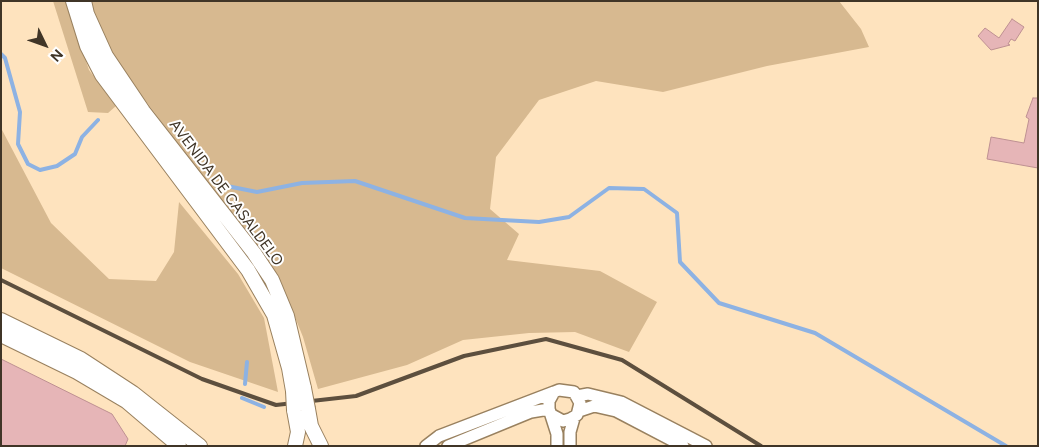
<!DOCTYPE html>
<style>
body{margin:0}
#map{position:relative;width:1039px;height:447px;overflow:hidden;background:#fee3be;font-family:Figtree,sans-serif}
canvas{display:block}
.frame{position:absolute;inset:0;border:2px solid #403527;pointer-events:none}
.north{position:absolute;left:20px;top:20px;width:50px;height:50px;-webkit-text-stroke:4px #fff;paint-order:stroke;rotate:132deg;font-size:14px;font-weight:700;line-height:20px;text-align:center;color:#403527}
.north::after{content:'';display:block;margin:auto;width:18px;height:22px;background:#403527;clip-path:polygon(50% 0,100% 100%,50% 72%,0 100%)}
</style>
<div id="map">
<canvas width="1039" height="447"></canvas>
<div class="frame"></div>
<div class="north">N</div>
</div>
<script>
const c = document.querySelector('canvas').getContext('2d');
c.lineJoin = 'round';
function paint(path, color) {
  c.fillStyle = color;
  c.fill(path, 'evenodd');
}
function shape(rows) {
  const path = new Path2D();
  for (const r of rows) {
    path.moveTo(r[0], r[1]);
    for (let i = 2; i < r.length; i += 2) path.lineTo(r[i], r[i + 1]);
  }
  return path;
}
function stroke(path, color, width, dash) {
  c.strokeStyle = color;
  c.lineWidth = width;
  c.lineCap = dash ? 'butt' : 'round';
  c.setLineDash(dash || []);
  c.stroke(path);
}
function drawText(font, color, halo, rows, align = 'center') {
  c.font = font + ' Figtree,sans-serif';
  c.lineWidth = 4;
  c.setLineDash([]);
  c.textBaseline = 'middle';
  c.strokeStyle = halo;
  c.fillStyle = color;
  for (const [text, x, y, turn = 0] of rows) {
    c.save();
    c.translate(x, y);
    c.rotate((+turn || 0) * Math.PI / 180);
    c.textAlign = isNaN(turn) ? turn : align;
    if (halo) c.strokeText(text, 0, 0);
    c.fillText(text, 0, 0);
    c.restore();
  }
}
const green = shape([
 [53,1,66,1,89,70,116,106,108,113,88,112],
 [91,1,839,1,861,29,869,47,767,66,663,92,596,81,539,100,496,157,490,209,519,234,507,260,600,271,657,302,629,352,575,332,529,333,463,340,407,365,318,389,303,337,278,275,116,62,94,12],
 [1,128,51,223,109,279,156,281,174,252,179,202,238,274,264,318,278,392,190,362,1,268]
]);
const stream = shape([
 [1,54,5,58,20,112,18,144,28,164,40,170,57,166,75,154,82,137,98,120],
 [222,185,257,192,302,183,355,181,465,218,539,222,569,217,609,188,644,189,677,213,680,262,719,303,815,333,1006,446],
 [245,384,247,362],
 [242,398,264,407]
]);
const building = shape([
 [1012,19,1024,27,1015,41,1011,39,1008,44,1010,45,991,50,978,36,985,28,999,38,1012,19],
 [1033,98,1038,98,1038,168,987,159,991,137,1024,143,1029,119,1026,117,1033,98],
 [1,359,112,414,128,439,125,446,1,446,1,359]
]);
const minor = shape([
 [577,396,588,394,621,402,706,446],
 [579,411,594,406,616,411,683,446],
 [552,415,563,421,570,419,577,415,580,403,574,392,559,390,554,392,549,401,549,409,557,434,557,446],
 [426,446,439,436,554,392],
 [448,446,531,412,549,409],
 [570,446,570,432,574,418]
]);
const tertiary = shape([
 [73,1,87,46,102,75,248,270,274,315,289,368,293,391],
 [84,1,87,14,106,56,143,111,254,253,272,280,287,316,304,388],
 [1,320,81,359,133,393,200,446],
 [1,335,77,372,126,401,179,446],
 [308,409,311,426,321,446],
 [294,410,298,432,295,446]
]);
const rail = shape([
 [1,280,202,379,276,405,356,396,464,356,546,339,622,360,761,446]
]);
const tertiaryBridge = shape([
 [304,388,308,409],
 [293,391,294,410]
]);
const streetNames = [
 ["AVENIDA DE CASALDELO",226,193,53]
];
paint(green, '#d7b990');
stroke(stream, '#8db2e3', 4);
paint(building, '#e6b5b7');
stroke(building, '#be9092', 1);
stroke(minor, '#99815f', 14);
stroke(tertiary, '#99815f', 16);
stroke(minor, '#fff', 11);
stroke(tertiary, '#fff', 14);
stroke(rail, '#5d4f3e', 4);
stroke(tertiaryBridge, '#99815f', 16, []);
stroke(tertiaryBridge, '#fff', 14);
drawText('15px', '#403527', '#fff', streetNames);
</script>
